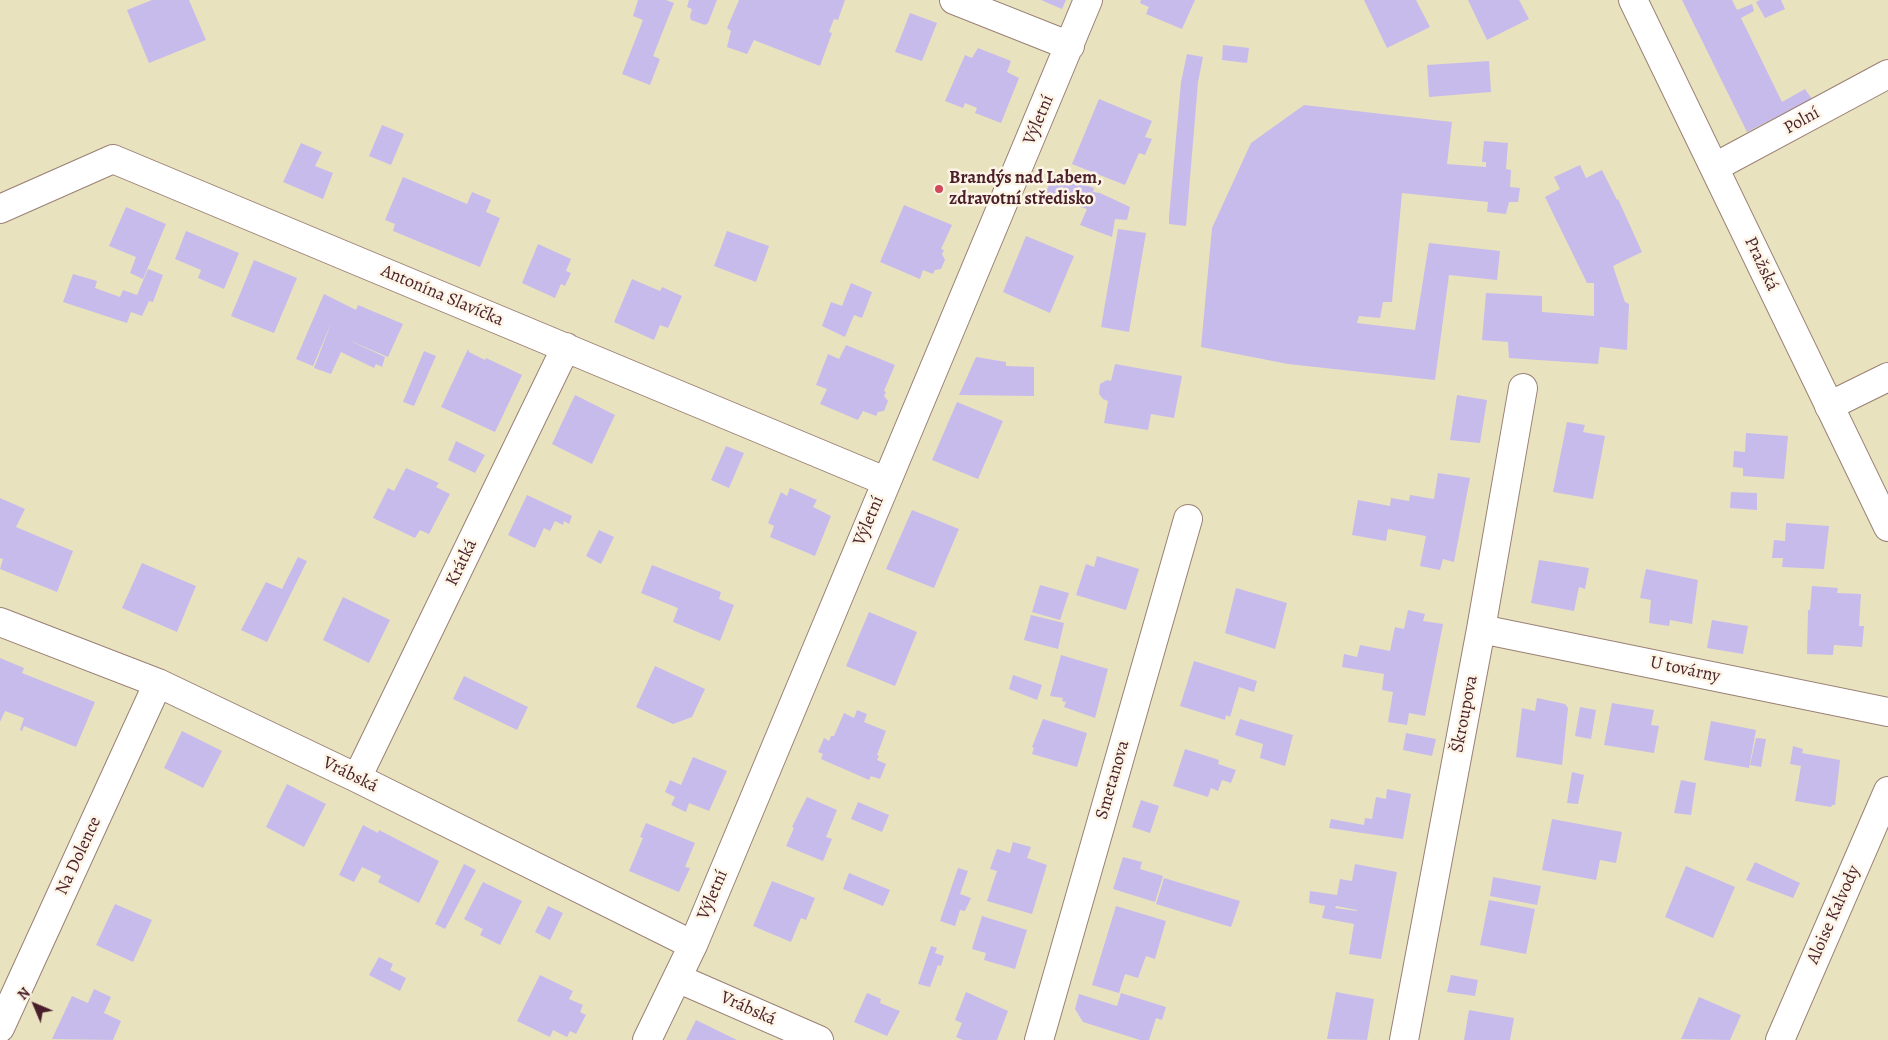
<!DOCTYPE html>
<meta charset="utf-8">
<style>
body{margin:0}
#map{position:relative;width:1888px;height:1040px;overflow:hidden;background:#e9e2bf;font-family:Alegreya,serif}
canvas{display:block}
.north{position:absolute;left:10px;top:980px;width:50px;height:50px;-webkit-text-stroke:4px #fcf5e5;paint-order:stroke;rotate:315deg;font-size:14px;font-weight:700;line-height:20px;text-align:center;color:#4a1f2b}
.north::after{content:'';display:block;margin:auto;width:18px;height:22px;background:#4a1f2b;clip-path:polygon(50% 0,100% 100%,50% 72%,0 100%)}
</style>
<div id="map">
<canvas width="1888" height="1040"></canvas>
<div class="north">N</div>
</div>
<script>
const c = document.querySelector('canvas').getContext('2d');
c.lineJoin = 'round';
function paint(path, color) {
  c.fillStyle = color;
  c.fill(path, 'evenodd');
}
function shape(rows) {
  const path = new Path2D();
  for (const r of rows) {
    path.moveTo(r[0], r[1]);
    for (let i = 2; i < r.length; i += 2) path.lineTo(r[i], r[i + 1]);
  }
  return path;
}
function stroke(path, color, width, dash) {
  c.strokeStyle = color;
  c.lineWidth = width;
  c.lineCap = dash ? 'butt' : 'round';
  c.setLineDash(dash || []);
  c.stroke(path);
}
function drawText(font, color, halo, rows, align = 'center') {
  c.font = font + ' Alegreya,serif';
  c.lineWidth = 5;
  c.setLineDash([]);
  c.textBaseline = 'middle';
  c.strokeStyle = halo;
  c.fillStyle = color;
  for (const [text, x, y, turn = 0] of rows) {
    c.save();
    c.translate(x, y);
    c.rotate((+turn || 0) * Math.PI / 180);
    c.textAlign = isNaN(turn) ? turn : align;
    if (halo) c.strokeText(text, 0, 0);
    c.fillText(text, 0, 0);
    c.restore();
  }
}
const building = shape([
 [152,0,189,0,206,40,149,63,127,10],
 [638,0,666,0,674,3,653,56,660,59,650,85,622,74,643,20,633,16],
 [689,0,717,0,708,23,705,25,691,20,690,16,692,9,687,7],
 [739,0,845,0,838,20,834,19,829,32,832,33,820,66,754,40,747,54,727,47,731,31,727,28],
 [1041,0,1066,0,1062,9],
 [1141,0,1195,0,1182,29,1146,14,1149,7,1140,3],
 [1364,0,1416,0,1430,27,1387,48],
 [1468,0,1519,0,1529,19,1487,40],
 [1682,0,1732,0,1737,10,1752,4,1754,11,1741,18,1782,102,1805,89,1812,99,1747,132],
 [1760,0,1781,0,1785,9,1765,18,1756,2],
 [910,13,937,23,922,61,895,52],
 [1223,45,1249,48,1247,63,1222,60],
 [978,48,1011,61,1007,72,1019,78,1001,123,975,113,977,108,965,103,963,108,945,101,965,55,972,58],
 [1187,54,1203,57,1198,82,1186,226,1169,224,1169,217,1181,82],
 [1489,61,1491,92,1429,97,1427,65],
 [1099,99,1152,121,1145,137,1152,139,1145,155,1139,153,1125,185,1072,164],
 [1304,105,1452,122,1447,164,1486,167,1486,162,1482,162,1484,141,1508,143,1506,169,1511,170,1510,187,1520,188,1518,202,1509,202,1506,214,1487,212,1488,202,1402,193,1392,302,1383,302,1380,318,1359,316,1357,323,1415,330,1429,243,1500,251,1497,280,1449,275,1435,380,1288,364,1201,347,1212,228,1251,143],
 [382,125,404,134,391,165,369,156],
 [301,143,322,152,315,166,333,173,323,199,283,182],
 [1580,165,1586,178,1602,170,1617,200,1618,199,1642,252,1613,266,1625,302,1629,304,1627,350,1600,347,1598,364,1509,358,1508,342,1482,340,1486,293,1542,296,1542,312,1594,316,1594,283,1587,283,1545,197,1560,189,1554,177],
 [1054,174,1094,188,1093,192,1100,193,1130,207,1127,220,1115,219,1112,237,1080,225,1087,209,1045,194],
 [403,177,467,204,472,192,491,200,486,212,500,218,480,267,393,231,395,224,385,220],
 [904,205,952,225,941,249,944,250,942,254,945,260,941,269,935,270,933,274,923,270,920,279,880,262],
 [126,207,166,224,143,279,130,273,136,257,109,246],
 [1118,229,1146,233,1129,332,1101,327],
 [186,231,239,253,224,289,198,278,201,270,175,259],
 [727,231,769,246,756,282,714,266],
 [1026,236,1074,256,1050,313,1003,292],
 [538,244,571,259,566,271,571,273,565,286,561,284,555,298,522,283],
 [254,260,297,278,274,333,231,316],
 [148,269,163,275,153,302,149,301,142,316,131,312,127,323,63,302,73,274,97,281,95,288,120,297,123,290,137,295],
 [632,279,660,291,662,287,682,296,668,328,660,325,654,340,614,322],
 [851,283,872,292,862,318,854,315,845,337,822,326,831,302,842,306],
 [324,294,356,310,358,305,403,324,388,357,346,339,385,357,382,367,376,364,374,368,341,352,331,374,314,368,332,321,313,366,296,359],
 [846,345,895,365,884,391,886,392,884,396,888,401,884,411,878,412,876,416,863,411,858,420,820,404,827,389,816,385,828,354,839,359],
 [468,349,469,352,485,360,486,358,522,375,495,432,441,407],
 [424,351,436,356,414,406,403,402],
 [976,357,1006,362,1006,366,1034,367,1034,396,959,395],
 [1115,364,1182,376,1174,418,1151,414,1148,430,1104,423,1108,401,1103,399,1099,394,1100,384,1107,380,1111,381],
 [575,395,615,415,592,464,552,444],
 [1457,395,1487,400,1480,443,1450,440],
 [957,402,1003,421,978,479,932,460],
 [1567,422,1585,425,1583,432,1605,436,1593,499,1553,492],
 [1746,433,1788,436,1784,479,1743,476,1743,468,1733,467,1734,451,1745,452],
 [456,441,485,455,475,473,448,460],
 [726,446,744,453,729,488,711,480],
 [406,468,439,483,436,487,450,494,429,534,420,530,415,538,373,518,388,488,394,491],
 [1438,473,1470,478,1454,562,1443,559,1440,570,1420,566,1426,536,1388,529,1386,541,1352,535,1358,500,1390,506,1391,498,1409,501,1410,495,1434,499],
 [790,488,817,500,813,507,831,516,815,556,770,537,774,526,768,523,781,492,787,496],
 [1731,492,1757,493,1757,510,1730,508],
 [527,495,572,516,569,524,564,521,563,525,555,521,550,531,544,528,535,548,508,535],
 [0,498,25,509,16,527,73,551,57,592,0,569,3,559,0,558],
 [912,510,959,529,934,588,886,569],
 [1786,523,1829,526,1824,569,1782,567,1783,558,1772,558,1774,540,1785,541],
 [599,530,614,537,601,564,586,556],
 [1097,556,1139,569,1126,610,1076,595,1086,564,1094,567],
 [298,557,307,561,267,642,241,630,266,582,282,589],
 [1539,560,1589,568,1585,589,1579,587,1574,611,1531,603],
 [142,563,196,586,177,632,122,608],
 [652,565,721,592,719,599,734,605,720,641,673,622,678,608,641,593],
 [1646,569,1698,580,1692,624,1670,620,1669,626,1649,623,1651,600,1640,598],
 [1040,585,1069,593,1060,620,1032,612],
 [1812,586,1838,588,1837,593,1861,594,1859,626,1864,626,1862,647,1834,645,1833,655,1807,654,1808,610,1810,610],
 [1236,588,1287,603,1275,649,1225,633],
 [343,597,390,620,369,663,323,640],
 [1408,610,1425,614,1423,621,1443,624,1425,716,1409,713,1407,725,1388,722,1393,692,1382,690,1384,674,1342,667,1344,654,1357,657,1360,645,1390,651,1395,627,1404,629],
 [869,612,917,632,895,686,846,666],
 [1031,615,1064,623,1058,649,1024,640],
 [1712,620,1748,626,1743,654,1707,648],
 [1061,655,1108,669,1095,718,1064,707,1066,702,1062,701,1063,698,1050,696],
 [0,658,24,668,22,673,95,702,76,747,24,726,22,731,20,730,24,718,5,711,0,722],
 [1194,661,1257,681,1254,692,1239,687,1230,717,1226,715,1225,720,1180,706],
 [655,666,705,689,692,717,673,724,636,707],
 [1013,675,1042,685,1037,700,1009,689],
 [464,676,528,707,517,730,453,699],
 [1537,698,1565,704,1568,708,1562,765,1516,757,1522,708,1535,711],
 [1612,703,1654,710,1651,725,1659,726,1654,753,1604,745],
 [1580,707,1596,710,1591,739,1575,736],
 [857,710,867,714,864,722,886,731,877,755,879,756,877,760,886,764,880,779,871,776,869,780,821,759,823,754,818,752,824,738,829,741,831,736,834,736,844,713,854,718],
 [1043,719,1087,733,1077,767,1032,754,1034,748,1032,747],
 [1240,719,1293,735,1285,766,1260,758,1263,744,1235,735],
 [1711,721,1756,730,1749,768,1704,760],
 [182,731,222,751,203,788,164,768],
 [1406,733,1436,739,1432,756,1403,750],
 [1756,738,1766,739,1761,767,1750,765],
 [1793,746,1803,749,1802,753,1840,760,1835,805,1832,805,1831,807,1795,801,1801,766,1790,764],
 [1185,749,1219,760,1218,764,1236,770,1231,783,1222,780,1218,791,1211,788,1208,797,1173,786],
 [693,757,727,771,709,811,689,803,686,812,671,805,675,797,665,792,670,780,681,785],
 [1572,772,1584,775,1578,804,1567,803],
 [1681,780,1696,783,1691,815,1674,813],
 [287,784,326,804,304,847,266,827],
 [1387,789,1411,794,1403,839,1329,828,1331,819,1364,825,1365,818,1372,819,1376,797,1386,799],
 [807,797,837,810,826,837,832,839,823,861,786,846,794,828,792,827],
 [1141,800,1159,806,1150,833,1132,827],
 [858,802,889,815,882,832,851,819],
 [1552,819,1622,832,1616,863,1600,860,1596,880,1542,870],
 [646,823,695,843,685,867,690,868,679,892,629,871,643,838,640,837],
 [363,825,378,833,379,830,439,861,419,903,378,882,381,876,362,867,354,882,339,875],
 [1013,842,1031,847,1027,858,1047,865,1032,914,987,901,997,871,990,869,997,849,1010,853],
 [1123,857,1142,862,1140,869,1163,876,1155,902,1113,889],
 [1755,862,1800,883,1793,898,1746,880],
 [464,864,476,870,445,929,435,924],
 [1355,864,1397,872,1381,959,1349,954,1354,924,1322,918,1325,906,1309,903,1310,891,1337,895,1340,879,1352,881],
 [1336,906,1357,910,1357,911,1335,908],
 [1686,866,1735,887,1713,938,1665,917],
 [958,868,968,871,960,894,971,898,965,911,960,910,955,926,940,921],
 [849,873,890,890,883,906,843,889],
 [1493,877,1541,886,1537,905,1490,896],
 [1164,878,1240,901,1231,927,1156,904],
 [772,881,815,898,806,920,801,918,791,942,753,926],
 [483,882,522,901,500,945,480,935,483,929,464,919],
 [1489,900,1535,909,1526,954,1480,945],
 [115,904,152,920,133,962,96,945],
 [548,906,563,913,550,940,535,932],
 [1116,906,1166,921,1155,959,1146,956,1138,978,1125,974,1119,993,1092,985],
 [982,916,1027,930,1015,969,984,960,986,953,972,949],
 [931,946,937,948,935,953,944,956,941,966,938,965,930,987,918,984],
 [379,957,393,964,390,970,406,978,400,991,369,975],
 [540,975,573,991,569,999,583,1005,580,1012,586,1015,576,1034,570,1031,567,1037,553,1030,550,1037,517,1021],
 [1451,975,1478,980,1475,996,1447,992],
 [94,989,111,997,104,1013,121,1021,113,1040,52,1039,72,996,88,1003],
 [966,992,1008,1011,997,1040,963,1040,956,1037,962,1023,955,1020],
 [1336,992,1374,999,1367,1040,1327,1039],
 [867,993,881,999,880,1003,900,1011,887,1036,854,1022],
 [1121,993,1166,1007,1162,1020,1156,1018,1149,1040,1140,1040,1083,1022,1075,1009,1079,994,1117,1006],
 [1699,997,1741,1015,1730,1040,1681,1039],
 [1469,1010,1514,1018,1510,1040,1464,1040],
 [696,1020,737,1040,686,1040]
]);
const minor = shape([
 [954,0,1070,46],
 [1715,167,1888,74],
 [0,209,113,159,885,481],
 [1829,406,1888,377],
 [0,622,158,683,357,778,693,945],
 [1481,629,1888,712],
 [357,778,566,347],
 [677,978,819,1040],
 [0,1028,158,683],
 [647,1040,693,945,1088,0],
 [1039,1040,1188,519],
 [1404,1040,1481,629,1523,388],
 [1780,1040,1888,791]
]);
const secondary = shape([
 [1633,0,1888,527]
]);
const markers = [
 [939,189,5,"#d1495b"]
];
const streetNames = [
 ["Výletní",1039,120,-67],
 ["Polní",1802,121,-29],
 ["Pražská",1761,264,65],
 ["Antonína Slavíčka",442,296,23],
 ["Výletní",869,521,-67],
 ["Krátká",462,563,-64],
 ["U továrny",1685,670,12],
 ["Škroupova",1465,714,-79],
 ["Vrábská",350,775,26],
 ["Smetanova",1113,780,-74],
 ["Na Dolence",79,856,-65],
 ["Výletní",713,895,-67],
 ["Aloise Kalvody",1834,915,-66],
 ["Vrábská",748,1009,24]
];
const poiNames = [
 ["Brandýs nad Labem,",949,179],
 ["zdravotní středisko",949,200]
];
paint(building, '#c7bbec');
stroke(minor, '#9a8075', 30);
stroke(secondary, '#9a8075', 30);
stroke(minor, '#fff', 28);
stroke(secondary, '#fff', 28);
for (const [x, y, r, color] of markers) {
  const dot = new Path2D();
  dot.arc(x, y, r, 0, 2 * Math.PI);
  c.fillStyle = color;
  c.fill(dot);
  stroke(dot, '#fcf5e5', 2);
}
drawText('18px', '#4a1f2b', '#fcf5e5', streetNames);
drawText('bold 18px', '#4a1f2b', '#fcf5e5', poiNames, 'left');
</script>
